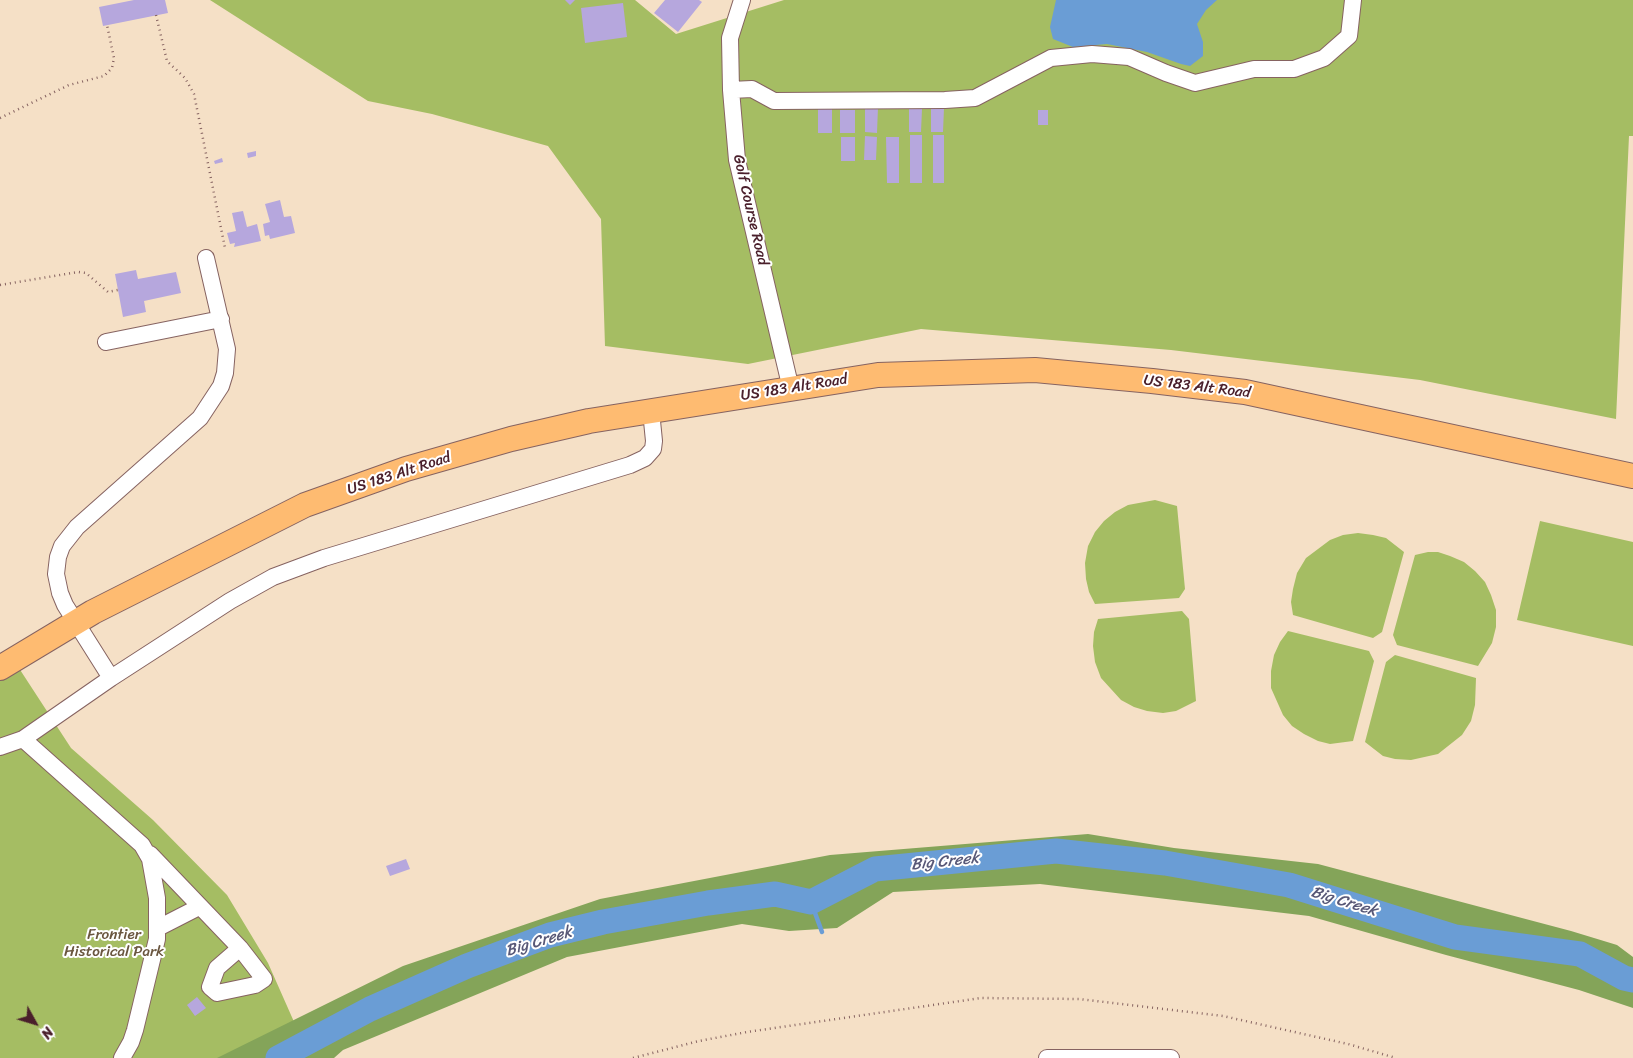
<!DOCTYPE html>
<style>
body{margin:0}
#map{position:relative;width:1633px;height:1058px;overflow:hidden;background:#f5e0c6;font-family:Sriracha,sans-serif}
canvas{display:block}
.north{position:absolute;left:10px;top:998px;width:50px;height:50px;-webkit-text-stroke:4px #fff;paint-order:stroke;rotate:129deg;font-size:14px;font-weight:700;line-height:20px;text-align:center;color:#4a1f2b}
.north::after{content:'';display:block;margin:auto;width:18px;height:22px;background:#4a1f2b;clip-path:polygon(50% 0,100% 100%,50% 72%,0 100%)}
</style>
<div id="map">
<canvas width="1633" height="1058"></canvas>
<div class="north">N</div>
</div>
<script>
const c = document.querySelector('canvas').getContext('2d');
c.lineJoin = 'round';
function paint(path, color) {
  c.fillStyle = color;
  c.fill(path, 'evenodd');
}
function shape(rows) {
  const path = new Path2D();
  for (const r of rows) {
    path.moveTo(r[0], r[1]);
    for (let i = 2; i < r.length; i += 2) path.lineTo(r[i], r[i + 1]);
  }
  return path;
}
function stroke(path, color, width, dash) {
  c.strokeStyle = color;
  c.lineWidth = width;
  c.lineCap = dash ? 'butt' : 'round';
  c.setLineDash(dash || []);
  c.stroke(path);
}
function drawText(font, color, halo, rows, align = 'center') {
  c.font = font + ' Sriracha,sans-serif';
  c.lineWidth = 4;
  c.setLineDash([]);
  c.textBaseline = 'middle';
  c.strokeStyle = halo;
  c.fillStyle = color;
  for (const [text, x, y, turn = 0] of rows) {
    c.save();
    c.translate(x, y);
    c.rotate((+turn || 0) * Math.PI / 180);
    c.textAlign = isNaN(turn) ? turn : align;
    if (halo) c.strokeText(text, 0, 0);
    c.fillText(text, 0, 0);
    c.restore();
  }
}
const green = shape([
 [210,0,635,0,676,34,784,0,1633,0,1633,136,1629,136,1616,419,1420,380,1171,350,921,329,748,364,605,346,601,219,548,146,432,114,368,101],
 [1155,500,1177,506,1185,589,1179,598,1095,604,1089,592,1086,579,1085,563,1088,546,1095,532,1104,521,1115,512,1128,505],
 [1540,521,1633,542,1633,646,1517,620],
 [1358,533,1373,535,1386,538,1404,552,1382,632,1373,638,1293,615,1291,602,1293,589,1297,573,1306,558,1330,540,1343,535],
 [1428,552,1438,552,1450,556,1464,562,1475,571,1485,582,1491,595,1496,610,1496,627,1492,643,1478,666,1397,645,1393,635,1415,555],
 [1182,611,1189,619,1196,701,1176,711,1163,713,1147,711,1134,707,1121,700,1101,678,1095,662,1093,646,1094,632,1098,619],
 [1288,631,1369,651,1374,661,1353,741,1330,744,1318,741,1304,734,1292,726,1283,715,1271,688,1271,671,1274,655,1280,642],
 [1395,655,1476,678,1475,705,1471,721,1462,735,1438,754,1411,760,1395,759,1383,756,1365,742,1386,662],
 [13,659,71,748,153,820,227,895,268,963,310,1058,0,1058,0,669]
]);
const forest = shape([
 [1088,834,1174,848,1318,864,1571,931,1617,945,1633,957,1633,1008,1579,990,1446,955,1309,916,1040,884,893,892,837,928,789,931,742,924,567,957,343,1050,334,1058,217,1058,403,966,600,899,830,855]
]);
const water = shape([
 [1056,0,1217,0,1206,10,1197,24,1203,42,1203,56,1190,66,1181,64,1147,52,1107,44,1073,47,1053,39,1050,27]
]);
const stream = shape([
 [811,902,822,932]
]);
const river = shape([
 [278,1058,370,1009,467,966,550,935,603,922,708,903,775,894,811,902,875,869,1056,851,1165,863,1289,885,1455,937,1580,954,1624,978,1633,980]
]);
const building = shape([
 [134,0,165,0,168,13,103,26,99,7],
 [565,0,575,0,570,5],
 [665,0,699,0,702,2,678,32,654,13],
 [623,3,627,37,585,43,581,8],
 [865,107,878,107,877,133,865,132],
 [909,108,922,109,921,132,909,132],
 [931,108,944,108,943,132,931,132],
 [818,109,832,109,832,133,818,133],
 [840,110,855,110,855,133,840,133],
 [1038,110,1048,110,1048,125,1038,125],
 [910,135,922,135,922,183,910,183],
 [933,135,944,135,944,183,933,183],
 [865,136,877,137,876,160,864,160],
 [841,137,855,137,855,161,841,161],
 [886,137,899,137,899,183,887,183],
 [256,151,256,156,248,158,247,153],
 [222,158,223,162,215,164,214,161],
 [280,200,284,217,291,216,295,233,270,239,269,235,265,236,263,224,270,222,265,204],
 [243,211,247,227,257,224,261,241,234,247,235,243,230,244,227,233,236,231,232,213],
 [136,270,138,279,176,272,181,293,144,301,146,312,123,317,115,274],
 [406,859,410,869,390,876,386,866],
 [197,997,206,1008,195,1016,187,1005]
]);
const path = shape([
 [156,15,167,61,185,78,194,94,225,248],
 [0,118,69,85,104,76,112,68,114,58,107,25],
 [0,285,78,272,86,273,108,292,118,290],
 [633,1058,699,1041,747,1032,981,998,1079,999,1223,1016,1348,1044,1396,1058]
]);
const minor = shape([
 [742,0,730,38,731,90,737,160,791,389],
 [731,90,752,89,774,101,945,100,975,98,1051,58,1092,54,1129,57,1166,73,1195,83,1254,69,1294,69,1324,58,1349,36,1353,0],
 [106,342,221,319],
 [111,678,65,605,60,593,56,574,58,557,62,546,77,527,200,418,221,386,225,373,227,349,206,258],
 [23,739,142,845,150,859,157,898,157,939,135,1030,131,1042,122,1058],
 [0,747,23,739,111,678,230,601,273,577,324,558,630,465,645,458,653,449,654,441,651,411],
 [150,854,240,948,264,979,255,985,217,993,210,987,217,968,240,948],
 [158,928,199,907],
 [1047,1058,1171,1058]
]);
const highway = shape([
 [0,668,93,612,305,505,406,469,511,439,589,421,878,375,1035,370,1152,381,1245,392,1633,476]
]);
const streetNames = [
 ["Golf Course Road",750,210,77],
 ["US 183 Alt Road",1197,387,7],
 ["US 183 Alt Road",794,388,-9],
 ["US 183 Alt Road",399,474,-18]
];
const parkNames = [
 ["Frontier",114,935],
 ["Historical Park",114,952]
];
const waterNames = [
 ["Big Creek",945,862,-6],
 ["Big Creek",1344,902,17],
 ["Big Creek",539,942,-17]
];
paint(green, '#a5bd63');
paint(forest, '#84a459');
paint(water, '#6a9dd5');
stroke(stream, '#6a9dd5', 4.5);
stroke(river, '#6a9dd5', 25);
paint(building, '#b6a7dd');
stroke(minor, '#866361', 18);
stroke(highway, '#866361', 26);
stroke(path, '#866361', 2.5, [1, 4]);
stroke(minor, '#fff', 16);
stroke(highway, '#febb71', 24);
drawText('15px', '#4a1f2b', '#fff', streetNames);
drawText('15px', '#6a563f', '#fff', parkNames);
drawText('italic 16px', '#585877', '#fff', waterNames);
</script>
